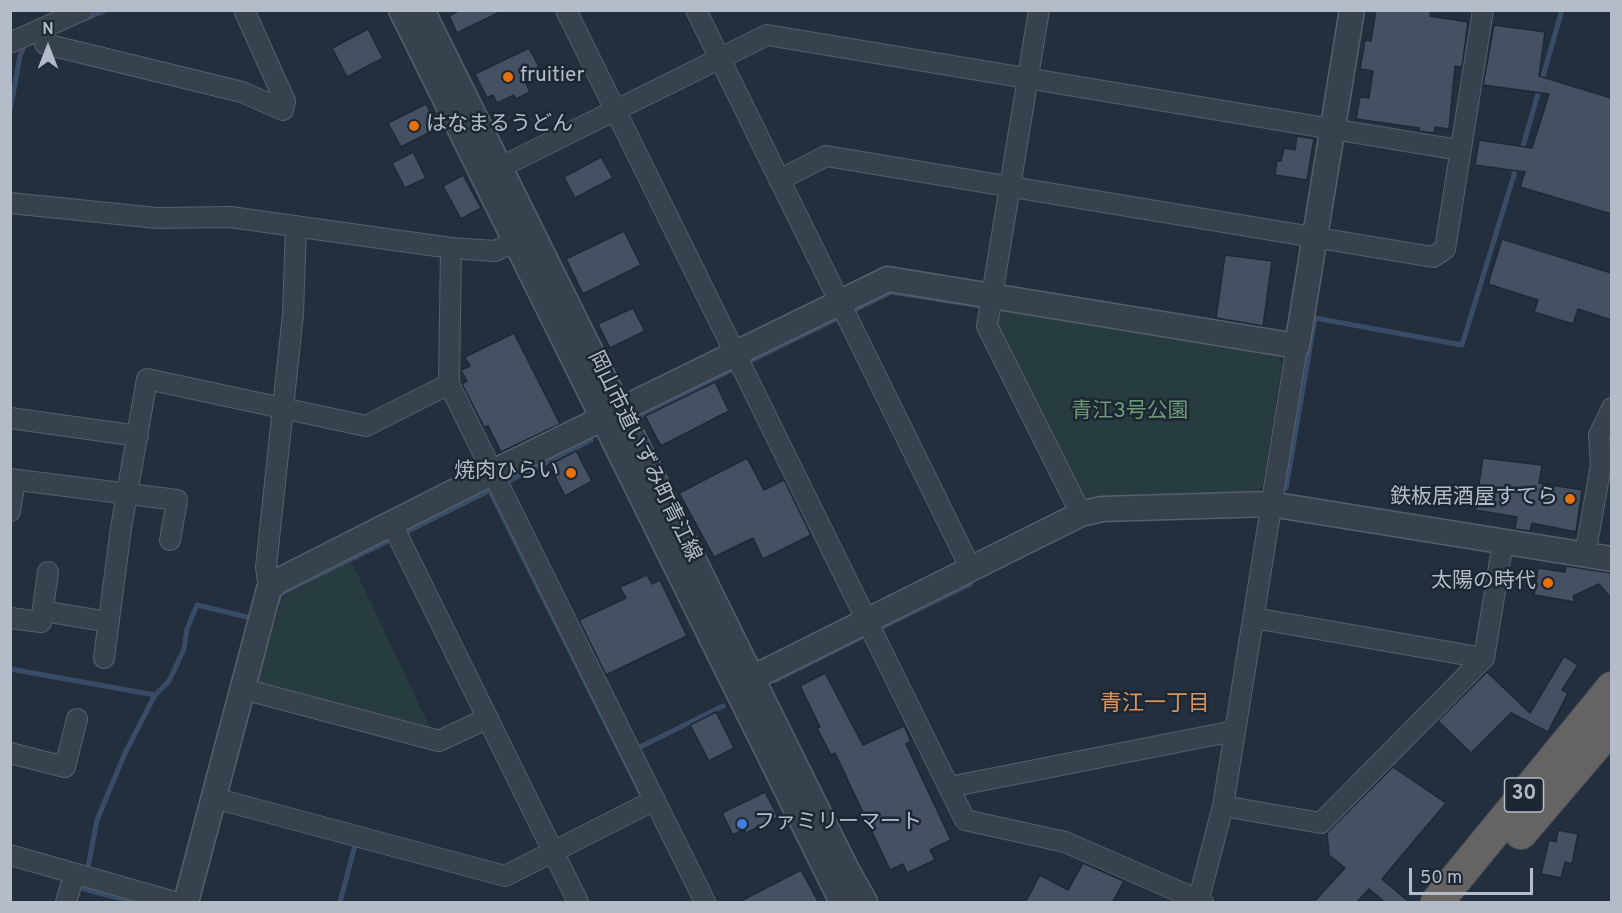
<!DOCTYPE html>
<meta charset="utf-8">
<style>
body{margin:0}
#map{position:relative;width:1622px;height:913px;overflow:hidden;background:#242f3e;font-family:Overpass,sans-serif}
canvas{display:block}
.frame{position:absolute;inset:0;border:12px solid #b4bcc9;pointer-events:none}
.north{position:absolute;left:18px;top:18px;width:60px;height:60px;-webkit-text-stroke:4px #1d2633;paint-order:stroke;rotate:0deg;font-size:16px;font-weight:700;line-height:24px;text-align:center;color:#b4bcc9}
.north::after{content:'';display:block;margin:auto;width:21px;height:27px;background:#b4bcc9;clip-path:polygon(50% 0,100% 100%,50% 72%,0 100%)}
.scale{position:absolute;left:1409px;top:868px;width:124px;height:27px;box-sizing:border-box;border:3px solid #b4bcc9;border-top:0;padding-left:8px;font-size:18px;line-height:21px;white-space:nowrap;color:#b4bcc9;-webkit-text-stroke:4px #1d2633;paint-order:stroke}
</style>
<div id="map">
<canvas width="1622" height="913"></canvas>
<div class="frame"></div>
<div class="north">N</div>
<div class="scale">50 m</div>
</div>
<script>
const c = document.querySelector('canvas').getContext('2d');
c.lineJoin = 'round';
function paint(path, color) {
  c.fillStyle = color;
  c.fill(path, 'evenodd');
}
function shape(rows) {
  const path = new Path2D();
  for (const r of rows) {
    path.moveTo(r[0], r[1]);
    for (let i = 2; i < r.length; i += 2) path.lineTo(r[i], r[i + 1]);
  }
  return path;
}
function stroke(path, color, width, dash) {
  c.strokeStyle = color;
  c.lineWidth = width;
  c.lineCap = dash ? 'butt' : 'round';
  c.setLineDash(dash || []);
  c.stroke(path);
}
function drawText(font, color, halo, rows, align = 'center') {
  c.font = font + ' Overpass,"Noto Sans JP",sans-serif';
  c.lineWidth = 5;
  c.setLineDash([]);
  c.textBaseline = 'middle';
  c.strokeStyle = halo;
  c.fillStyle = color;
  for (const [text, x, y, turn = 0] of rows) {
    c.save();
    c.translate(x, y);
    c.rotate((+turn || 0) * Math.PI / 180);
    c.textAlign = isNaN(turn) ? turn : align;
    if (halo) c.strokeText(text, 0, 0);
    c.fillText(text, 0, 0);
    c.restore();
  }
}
const green = shape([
 [1001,306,1277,354,1282,363,1263,486,1254,494,1091,498,1084,502,992,326],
 [351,561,433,734,256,683,283,597]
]);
const stream = shape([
 [85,19,106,10],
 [10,111,20,56,26,42],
 [1521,153,1562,10],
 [746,363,891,292,981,306],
 [642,415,737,367],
 [1286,488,1315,318,1462,345,1517,165],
 [490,491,642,796],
 [402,534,591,440],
 [277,604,280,594,394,538],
 [876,630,970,584,967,578],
 [10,669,155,695],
 [774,681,868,634],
 [636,749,723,706],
 [88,867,97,820,125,753,155,695,169,681,184,649,187,629,197,605,247,617],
 [85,887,84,889,134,902],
 [340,902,355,845,360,846]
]);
const building = shape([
 [460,10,504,10,457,33,449,16,460,10],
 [1376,10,1431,10,1430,16,1468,22,1462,67,1455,66,1449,129,1435,127,1434,133,1419,131,1419,128,1356,119,1360,97,1369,98,1373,71,1360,69,1365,40,1371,41,1376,10],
 [1494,25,1545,32,1539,76,1611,98,1611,214,1520,187,1525,172,1475,165,1479,140,1532,148,1549,94,1483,85,1494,25],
 [368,29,383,58,347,77,332,48,368,29],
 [529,48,539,67,522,75,530,92,516,99,514,95,497,103,493,95,487,98,475,74,529,48],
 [426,104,438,128,401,147,388,123,426,104],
 [1297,136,1314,139,1307,180,1275,175,1277,161,1281,161,1284,148,1295,150,1297,136],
 [413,152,426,178,405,188,392,163,413,152],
 [601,157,613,178,575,198,564,177,601,157],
 [463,175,481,208,461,219,443,186,463,175],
 [624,231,641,265,583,294,566,259,624,231],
 [1502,239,1611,273,1611,320,1578,309,1573,324,1534,312,1538,300,1488,284,1502,239],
 [1225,255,1272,261,1263,326,1216,318,1225,255],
 [633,308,645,331,610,348,598,324,633,308],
 [514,333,560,424,501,452,488,426,484,427,462,384,467,381,461,370,470,366,465,357,514,333],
 [715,382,729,411,661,446,645,416,715,382],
 [576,451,592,481,565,496,549,465,576,451],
 [747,458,764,490,784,480,811,535,763,559,753,538,714,557,679,493,747,458],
 [1483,458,1542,465,1539,483,1582,490,1576,532,1532,523,1530,531,1515,529,1517,517,1475,510,1483,458],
 [1566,566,1611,573,1611,598,1599,584,1573,596,1575,602,1534,595,1538,568,1565,572,1566,566],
 [647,575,652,584,660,580,687,636,606,675,579,620,626,598,620,587,647,575],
 [1564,656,1578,665,1562,690,1568,693,1548,732,1511,713,1471,753,1438,721,1487,672,1530,713,1564,656],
 [825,673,863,745,904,726,911,741,906,744,951,840,930,850,935,860,907,873,903,864,890,870,835,753,831,755,817,728,820,727,800,686,825,673],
 [716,712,734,748,709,761,690,725,716,712],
 [1393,767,1446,803,1382,879,1410,903,1386,903,1369,889,1356,903,1313,903,1345,868,1329,855,1327,833,1393,767],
 [765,792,778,817,746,833,744,829,733,835,722,813,765,792],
 [1558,830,1578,834,1572,864,1565,862,1561,878,1541,874,1549,840,1556,842,1558,830],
 [1083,863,1124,881,1112,903,1025,903,1040,875,1068,890,1083,863],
 [801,870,819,903,737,903,801,870]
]);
const minor = shape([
 [566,10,965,820,1065,842,1203,902],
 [696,10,971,569],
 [1039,10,987,326,1081,514],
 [10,43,83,10],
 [45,44,242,92,283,110,285,101,244,10],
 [487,174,767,35,1459,150],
 [779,180,826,156,1433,257,1445,249,1483,10],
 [10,203,157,218,230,217,451,248,495,251,514,242],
 [451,248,449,384,705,902],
 [10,418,138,436],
 [10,479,177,500,170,540],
 [10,511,15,480],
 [392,524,578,902],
 [1585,555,1601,465,1599,435,1612,408],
 [269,589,266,567,293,314,296,226],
 [43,611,109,622],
 [10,618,41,622,48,572],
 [1254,618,1484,658],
 [104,658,121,528,147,379,366,426,449,384],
 [243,689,439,741,488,718],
 [10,753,65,767,77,719],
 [949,787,1234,731],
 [214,798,505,876,655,800],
 [1223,806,1321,823,1484,658,1503,542],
 [10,855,175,902],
 [66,902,74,875],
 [1198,902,1223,806,1297,346]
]);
const tertiary = shape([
 [401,10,842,902],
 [422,10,848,872,865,902],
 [738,685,1081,514,1102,509,1270,504,1612,559],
 [186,902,269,589,278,581,491,473,888,279,1297,346,1352,10]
]);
const trunk = shape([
 [1521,833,1612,726],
 [1437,902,1612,688]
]);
const markers = [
 [508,77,6,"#e8710a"],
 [414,126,6,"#e8710a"],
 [571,473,6,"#e8710a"],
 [1570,499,6,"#e8710a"],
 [1548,583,6,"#e8710a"],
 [742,824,6,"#3f7fe0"]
];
const shields = [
 [1524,795,39]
];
const shieldNames = [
 ["30",1524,795]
];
const poiNames = [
 ["fruitier",520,77],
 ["はなまるうどん",426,126],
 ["焼肉ひらい",559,473,"right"],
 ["鉄板居酒屋すてら",1558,499,"right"],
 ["太陽の時代",1536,583,"right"],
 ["ファミリーマート",754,824]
];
const parkNames = [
 ["青江3号公園",1130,413]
];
const streetNames = [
 ["岡山市道いずみ町青江線",643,457,64]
];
const neighbourhoodNames = [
 ["青江一丁目",1155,706]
];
paint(green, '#263c3f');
stroke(stream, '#394c67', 5);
paint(building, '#455162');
stroke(building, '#1f2835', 1.5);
stroke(minor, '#565f6c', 22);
stroke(tertiary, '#565f6c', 27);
stroke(trunk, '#434c59', 34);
stroke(minor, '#38414e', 20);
stroke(tertiary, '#38414e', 24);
stroke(trunk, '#656462', 32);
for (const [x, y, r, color] of markers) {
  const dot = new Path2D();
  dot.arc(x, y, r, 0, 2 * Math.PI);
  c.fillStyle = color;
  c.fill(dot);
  stroke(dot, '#1d2633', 2);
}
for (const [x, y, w] of shields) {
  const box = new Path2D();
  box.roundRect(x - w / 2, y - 17, w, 34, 4.5);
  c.fillStyle = '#1d2633';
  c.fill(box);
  stroke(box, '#b4bcc9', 1.5);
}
drawText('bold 20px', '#b4bcc9', null, shieldNames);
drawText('21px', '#b4bcc9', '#1d2633', poiNames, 'left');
drawText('21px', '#6b9a76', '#1d2633', parkNames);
drawText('21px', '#b4bcc9', '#1d2633', streetNames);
drawText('22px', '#d59563', '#1d2633', neighbourhoodNames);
</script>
